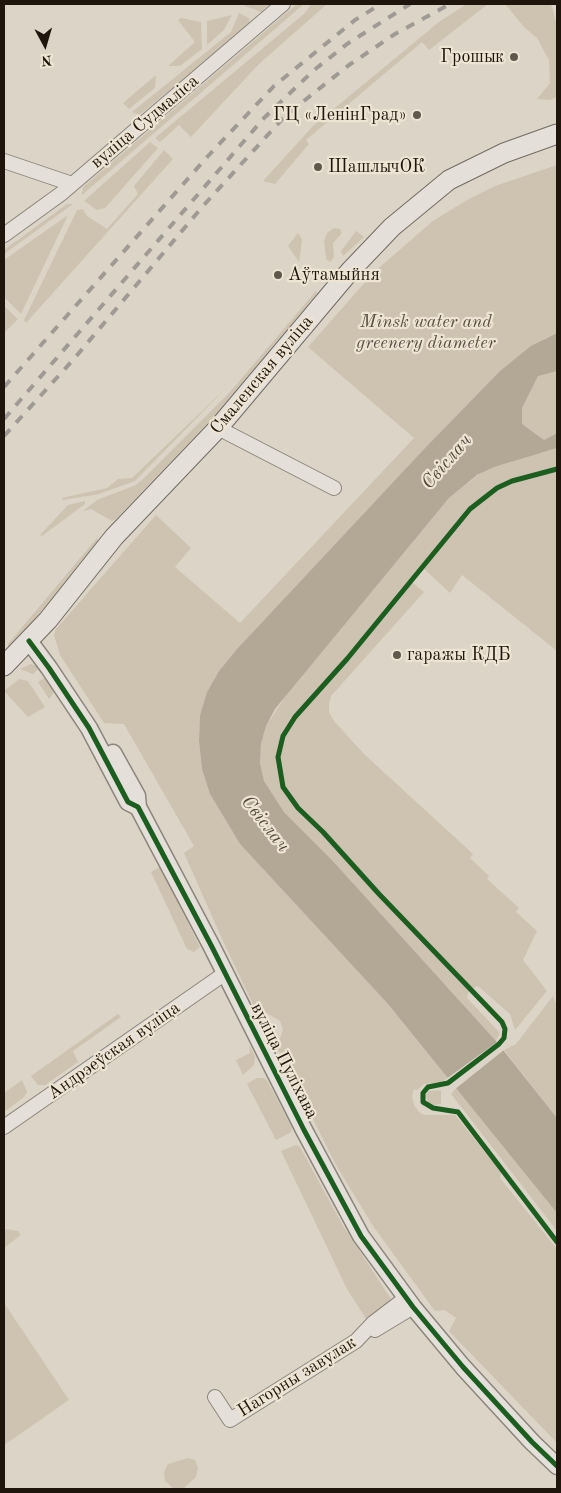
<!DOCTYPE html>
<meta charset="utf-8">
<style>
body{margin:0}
#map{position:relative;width:561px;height:1493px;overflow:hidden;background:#dcd4c6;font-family:"Old Standard TT",serif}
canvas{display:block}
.frame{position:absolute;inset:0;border:5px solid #1f150c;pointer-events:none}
.north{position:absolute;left:20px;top:20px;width:50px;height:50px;-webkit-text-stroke:4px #eee4d4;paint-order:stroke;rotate:174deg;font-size:14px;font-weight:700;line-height:20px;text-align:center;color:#1f150c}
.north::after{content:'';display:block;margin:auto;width:18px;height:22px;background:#1f150c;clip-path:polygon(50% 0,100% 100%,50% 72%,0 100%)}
</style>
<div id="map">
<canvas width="561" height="1493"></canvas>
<div class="frame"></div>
<div class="north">N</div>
</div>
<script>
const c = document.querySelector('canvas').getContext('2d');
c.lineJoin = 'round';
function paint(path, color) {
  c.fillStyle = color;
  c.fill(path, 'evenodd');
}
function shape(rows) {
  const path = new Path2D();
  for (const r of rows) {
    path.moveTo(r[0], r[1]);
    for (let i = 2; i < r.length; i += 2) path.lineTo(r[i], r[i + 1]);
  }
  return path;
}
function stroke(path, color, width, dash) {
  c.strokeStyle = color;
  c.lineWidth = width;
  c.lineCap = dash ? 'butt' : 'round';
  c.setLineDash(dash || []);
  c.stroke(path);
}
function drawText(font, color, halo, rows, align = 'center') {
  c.font = font + ' "Old Standard TT",serif';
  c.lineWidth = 4.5;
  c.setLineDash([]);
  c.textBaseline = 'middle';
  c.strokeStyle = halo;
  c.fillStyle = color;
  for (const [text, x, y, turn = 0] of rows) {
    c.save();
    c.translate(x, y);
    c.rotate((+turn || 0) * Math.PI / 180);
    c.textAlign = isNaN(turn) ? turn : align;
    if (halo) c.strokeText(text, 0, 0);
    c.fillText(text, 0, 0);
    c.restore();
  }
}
const green = shape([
 [245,4,269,4,261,12,245,6],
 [297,4,304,4,82,195,83,187],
 [311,4,327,4,258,65,191,137,179,125,160,142,155,138,305,13],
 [467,4,488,4,429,50,422,42,306,140,309,144,275,184,263,181,313,126,439,22],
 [505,4,551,4,557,25,557,97,550,100,537,99,550,83,549,60,537,38,524,27],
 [239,13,249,18,249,26,139,115,132,112,231,32],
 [232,15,224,30,207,45,207,21],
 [181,18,201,22,202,49,180,66,168,66,195,42,178,20],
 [156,75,155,88,129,109,123,103],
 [150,142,158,148,105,208,97,210,84,201],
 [164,150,173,159,26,323,24,320,77,210,83,209,87,216,107,229,138,194,134,186],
 [557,165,557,333,544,339,500,371,425,448,237,649,219,671,207,692,200,715,199,741,202,769,210,794,240,844,388,1004,448,1078,441,1082,424,1084,417,1090,414,1089,412,1096,414,1105,420,1113,425,1115,455,1115,501,1172,500,1178,557,1249,557,1443,449,1331,456,1318,445,1310,435,1311,373,1226,336,1165,277,1048,283,1029,280,1021,263,1011,257,1013,223,941,184,853,194,846,124,724,104,723,60,655,54,635,56,629,156,515,191,548,175,567,240,623,414,438,308,347,374,272,433,221,467,200,495,186],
 [67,204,73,204,4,254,4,250],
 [68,215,21,314,4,297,4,260],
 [334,228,340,229,342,233,333,243,334,257,330,262,326,259,324,241,327,233],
 [356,231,364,237,343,256,341,251],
 [298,233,302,240,299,262,288,246],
 [316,291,317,293,218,412,116,519,112,521,91,509,83,511,97,500,136,485,142,480,230,392],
 [4,306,18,319,4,333],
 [557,371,557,433,544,440,522,424,522,408,538,375],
 [226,388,135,481,99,494,63,500,62,498,107,488,118,479,132,478],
 [557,448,557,651,462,575,450,593,423,568,412,582,424,592,331,696,329,704,329,712,334,721,364,754,473,854,470,858,489,876,487,879,519,908,516,912,537,931,523,960,547,991,515,1030,510,1014,478,986,469,990,467,998,500,1033,496,1041,332,860,284,812,264,781,260,763,261,744,266,726,287,694,449,498,478,475,494,466],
 [85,501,85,504,42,536,40,535,68,505],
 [97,538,100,546,9,648,8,644],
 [31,664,40,667,33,674,20,669],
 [46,677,54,692,49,699,38,682],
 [19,679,28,681,45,707,28,717,4,691],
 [160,867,200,947,194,952,187,949,151,872],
 [553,996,557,1006,557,1118,504,1050,516,1044],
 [118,1014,121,1017,73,1051,78,1062,45,1085,38,1085,31,1076],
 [249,1045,255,1056,254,1065,243,1075,236,1060,250,1053],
 [257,1078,264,1078,268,1082,292,1128,290,1133,276,1140,247,1084],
 [22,1080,27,1092,24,1097,4,1112,4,1093],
 [456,1088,513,1156,557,1213,557,1231,462,1108,451,1094],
 [441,1090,441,1104,434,1105,428,1103,426,1095,429,1091],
 [296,1145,300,1147,342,1224,391,1299,391,1303,368,1322,347,1289,281,1151],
 [4,1229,18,1231,21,1235,5,1247],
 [4,1303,69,1400,4,1445],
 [188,1458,195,1460,198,1468,196,1477,184,1488,173,1488,165,1481,164,1472,168,1464]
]);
const water = shape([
 [557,333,557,371,538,376,522,408,522,424,544,440,557,433,557,448,494,467,477,475,449,498,275,709,266,726,261,744,260,763,264,781,284,812,332,860,496,1041,557,1118,557,1213,388,1004,240,844,210,794,202,769,199,741,200,715,207,692,219,671,237,649,425,448,500,371,531,346]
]);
const pier = shape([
 [497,1042,504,1050,454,1090,446,1079]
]);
const minor = shape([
 [4,161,72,184],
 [4,235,62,193,283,4],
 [218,428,334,488],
 [4,1127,224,974],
 [375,1330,413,1307],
 [215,1397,230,1420,356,1341,373,1323,406,1298]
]);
const tertiary = shape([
 [29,641,49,668,89,728,128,802,138,807,212,947,304,1130,361,1236,413,1307,463,1367,532,1442,557,1466],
 [113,753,137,796,138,807]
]);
const secondary = shape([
 [4,666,48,620,114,537,218,428,350,271,392,227,449,180,504,153,557,134]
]);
const rail = shape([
 [4,387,208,156,274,86,355,20,381,4],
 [4,419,264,118,313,71,347,44,410,4],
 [4,436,73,360,203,206,285,116,349,65,395,34,450,4]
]);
const cycleway = shape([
 [557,469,512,481,497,488,470,509,347,659,295,717,283,736,278,757,283,787,298,808,323,832,379,894,502,1022,505,1029,504,1038,499,1044,448,1083,428,1087,423,1093,423,1102,433,1108,458,1112,557,1242],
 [29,641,49,668,89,728,128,802,138,807,212,947,304,1130,361,1236,413,1307,463,1367,532,1442,557,1466]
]);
const markers = [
 [514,57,5,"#61584d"],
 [417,115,5,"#61584d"],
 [318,167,5,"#61584d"],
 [278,275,5,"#61584d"],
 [397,655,5,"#61584d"]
];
const poiNames = [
 ["Грошык",504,57,"right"],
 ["ГЦ «ЛенінГрад»",407,115,"right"],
 ["ШашлычОК",328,167],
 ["Аўтамыйня",288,275],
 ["гаражы КДБ",407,655]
];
const streetNames = [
 ["вуліца Судмаліса",145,122,-40],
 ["Смаленская вуліца",262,375,-50],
 ["Андрэеўская вуліца",114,1051,-35],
 ["вуліца Пуліхава",284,1061,63],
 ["Нагорны завулак",297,1377,-32]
];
const parkNames = [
 ["Minsk water and",426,322],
 ["greenery diameter",426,343]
];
const waterNames = [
 ["Свіслач",447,462,-49],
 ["Свіслач",265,824,52]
];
paint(green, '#cec3b1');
paint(water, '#b3a796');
paint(pier, '#dcd4c6');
stroke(minor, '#8b857c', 16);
stroke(tertiary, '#8b857c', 19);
stroke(secondary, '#716b63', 21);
stroke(minor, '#e4e0d9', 14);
stroke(tertiary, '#e4e0d9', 16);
stroke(secondary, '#e4e0d9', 19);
stroke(rail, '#9f9a94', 4, [9, 9]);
stroke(cycleway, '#1b5e20', 5);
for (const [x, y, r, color] of markers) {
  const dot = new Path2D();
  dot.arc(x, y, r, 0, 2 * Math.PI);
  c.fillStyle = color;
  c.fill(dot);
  stroke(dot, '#eee4d4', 2);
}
drawText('18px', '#1f150c', '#eee4d4', poiNames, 'left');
drawText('18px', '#1f150c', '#eee4d4', streetNames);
drawText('italic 18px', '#584d3f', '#eee4d4', parkNames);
drawText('italic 19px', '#53483b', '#eee4d4', waterNames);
</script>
